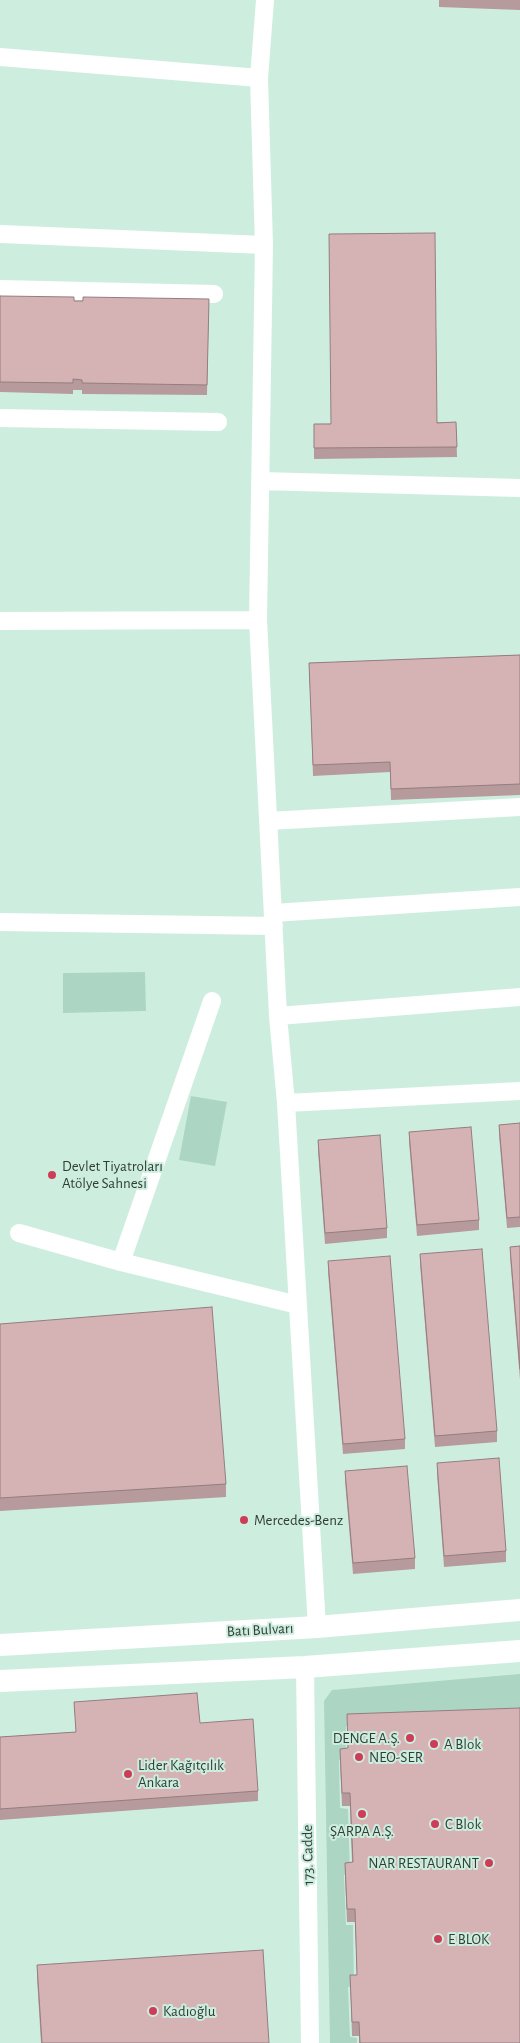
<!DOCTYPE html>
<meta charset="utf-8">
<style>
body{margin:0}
canvas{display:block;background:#cdeedf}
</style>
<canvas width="520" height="2043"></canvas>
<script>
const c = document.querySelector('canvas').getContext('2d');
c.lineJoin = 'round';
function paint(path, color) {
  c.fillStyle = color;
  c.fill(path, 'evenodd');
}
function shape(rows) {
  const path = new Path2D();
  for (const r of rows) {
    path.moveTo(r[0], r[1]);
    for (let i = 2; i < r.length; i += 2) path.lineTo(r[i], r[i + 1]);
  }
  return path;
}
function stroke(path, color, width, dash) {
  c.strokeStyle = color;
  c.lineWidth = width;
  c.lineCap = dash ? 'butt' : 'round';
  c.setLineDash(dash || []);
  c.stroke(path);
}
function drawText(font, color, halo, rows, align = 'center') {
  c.font = font + ' "Alegreya Sans",sans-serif';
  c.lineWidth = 4;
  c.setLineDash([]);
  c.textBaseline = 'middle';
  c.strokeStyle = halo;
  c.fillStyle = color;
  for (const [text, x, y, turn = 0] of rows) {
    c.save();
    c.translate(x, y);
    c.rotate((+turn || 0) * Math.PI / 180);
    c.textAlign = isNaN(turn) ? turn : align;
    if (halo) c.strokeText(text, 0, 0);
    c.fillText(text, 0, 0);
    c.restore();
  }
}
const green = shape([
 [145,972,146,1011,63,1013,63,973],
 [191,1096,227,1102,215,1166,179,1160],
 [520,1674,520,1720,346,1726,346,1759,339,1760,340,1808,348,1809,350,1875,344,1875,346,1925,353,1925,354,1987,348,1987,350,2037,357,2038,357,2043,330,2043,324,1701,332,1690]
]);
const minor = shape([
 [265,0,259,78,264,245,258,620,278,1016,286,1103,317,1627],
 [0,57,259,78],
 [0,234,264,245],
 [0,289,214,294],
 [0,418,218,422],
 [260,481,520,488],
 [0,621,258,620],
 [268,821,520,807],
 [273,913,520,897],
 [0,922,274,926],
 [278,1016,520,997],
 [286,1103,520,1091],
 [19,1233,121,1262,298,1305],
 [121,1262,212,1001],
 [305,1667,310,2043]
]);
const major = shape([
 [0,1645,317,1627,520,1610],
 [0,1681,305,1667,520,1651]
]);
const wall = shape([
 [439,0,520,0,520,10,439,7],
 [0,296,74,301,209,299,207,395,82,394,82,390,73,390,73,394,0,392],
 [456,422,457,457,314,459,314,424],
 [520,655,520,795,391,800,390,772,313,776,309,663],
 [520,1123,520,1227,507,1228,499,1135,499,1125],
 [409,1132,479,1220,479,1230,417,1236,409,1142],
 [318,1140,387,1228,387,1238,325,1244,318,1151],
 [520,1246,520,1380,510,1257,510,1247],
 [420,1254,497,1431,497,1442,435,1447,420,1264],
 [328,1261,405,1439,405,1449,343,1454,328,1272],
 [0,1324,226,1484,226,1497,0,1511],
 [437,1463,506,1551,506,1562,444,1567,437,1474],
 [345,1471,415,1558,415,1569,353,1574,345,1481],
 [74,1702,200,1723,258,1791,258,1801,0,1820,0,1737,76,1732],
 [347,1714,520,2043,359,2043,359,2036,352,2036,350,1975,357,1975,355,1922,347,1922,345,1876,345,1863,352,1862,350,1809,350,1806,342,1806,340,1762,340,1749,348,1748],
 [37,1965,269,2043,41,2043,37,1978]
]);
const building = shape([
 [435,233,437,423,456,422,457,447,314,448,314,424,331,424,329,234,435,233],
 [0,296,74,297,74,301,83,301,83,297,209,299,207,385,82,383,82,380,73,379,73,383,0,382,0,296],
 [520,655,520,784,391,789,390,762,313,765,309,663,520,655],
 [520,1123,520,1217,507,1218,499,1125,520,1123],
 [471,1127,479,1220,417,1225,409,1132,471,1127],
 [380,1135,387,1228,325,1233,318,1140,380,1135],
 [520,1246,520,1369,510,1247,520,1246],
 [482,1249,497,1431,435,1436,420,1254,482,1249],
 [390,1256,405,1439,343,1444,328,1261,390,1256],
 [212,1307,226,1484,0,1498,0,1324,212,1307],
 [499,1458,506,1551,444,1556,437,1463,499,1458],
 [407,1466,415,1558,353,1563,345,1471,407,1466],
 [197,1693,200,1723,253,1719,258,1791,0,1809,0,1737,76,1732,74,1702,197,1693],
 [520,1708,520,2043,360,2043,359,2022,352,2022,350,1975,357,1975,355,1909,347,1909,345,1863,353,1862,350,1793,342,1793,340,1749,348,1748,347,1714,520,1708],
 [263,1950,269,2043,42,2043,37,1965,263,1950]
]);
const markers = [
 [52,1175,5,"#cd3d58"],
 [244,1520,5,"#cd3d58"],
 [410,1738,5,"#cd3d58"],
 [434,1744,5,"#cd3d58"],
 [359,1757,5,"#cd3d58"],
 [128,1774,5,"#cd3d58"],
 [362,1814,5,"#cd3d58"],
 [435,1824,5,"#cd3d58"],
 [489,1863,5,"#cd3d58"],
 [438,1939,5,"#cd3d58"],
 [153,2011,5,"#cd3d58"]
];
const poiNames = [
 ["Devlet Tiyatroları",62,1166],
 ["Atölye Sahnesi",62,1183],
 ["Mercedes-Benz",254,1520],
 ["DENGE A.Ş.",400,1738,"right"],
 ["A Blok",444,1744],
 ["NEO-SER",369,1757],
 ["Lider Kağıtçılık",138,1765],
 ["Ankara",138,1782],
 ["C Blok",445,1824],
 ["ŞARPA A.Ş.",362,1831,"center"],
 ["NAR RESTAURANT",479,1863,"right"],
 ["E BLOK",448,1939],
 ["Kadıoğlu",163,2011]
];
const streetNames = [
 ["Batı Bulvarı",260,1630,-3],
 ["173. Cadde",308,1855,-91]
];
paint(green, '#acd6c3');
stroke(minor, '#fff', 18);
stroke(major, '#fff', 22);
paint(wall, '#b79a9c');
paint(building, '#d5b3b5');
stroke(building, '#957d7f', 1);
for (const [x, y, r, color] of markers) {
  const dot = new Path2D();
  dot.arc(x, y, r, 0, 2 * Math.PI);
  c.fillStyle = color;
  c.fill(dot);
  stroke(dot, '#cdeedf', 2);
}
drawText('15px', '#313e38', '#cdeedf', poiNames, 'left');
drawText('15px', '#313e38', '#cdeedf', streetNames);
</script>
